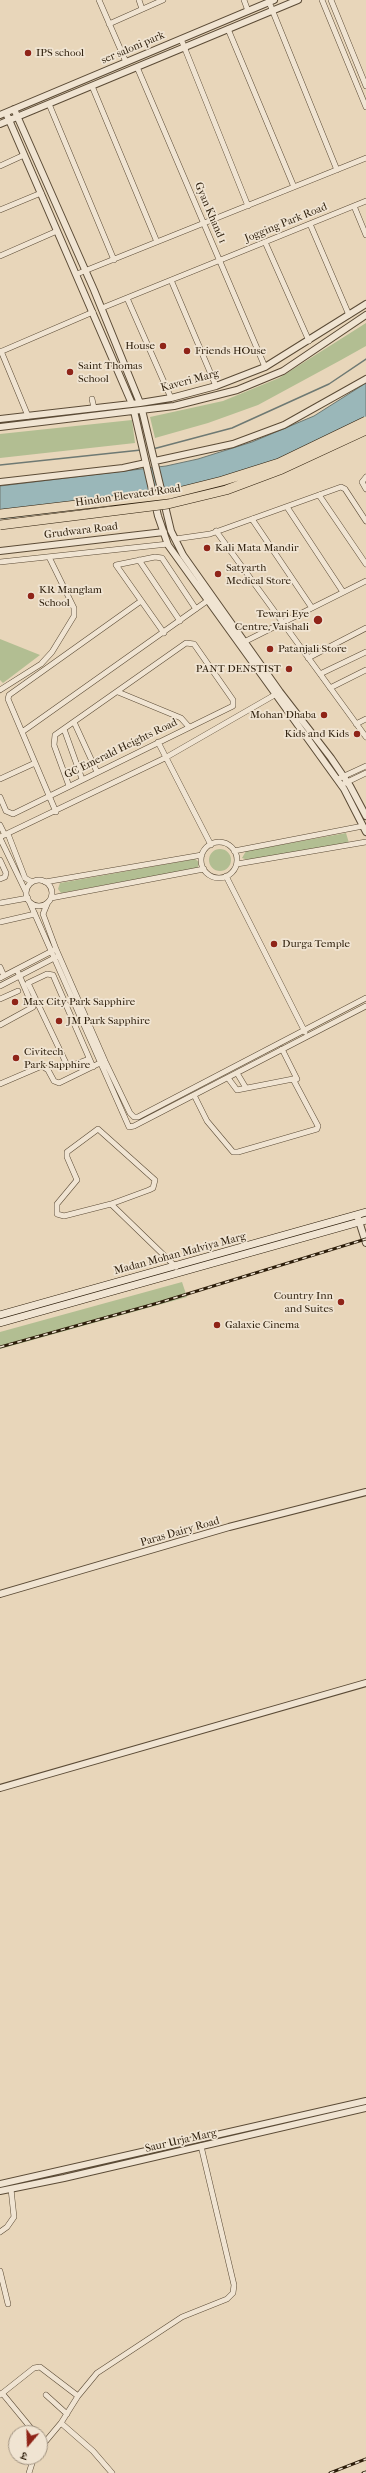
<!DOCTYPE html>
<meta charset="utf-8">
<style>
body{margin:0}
#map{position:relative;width:366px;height:2473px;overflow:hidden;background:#e8d6ba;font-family:"IM FELL French Canon","Noto Serif Devanagari",serif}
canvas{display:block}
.north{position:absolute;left:8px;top:2425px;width:40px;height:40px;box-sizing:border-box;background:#f0e4d2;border:1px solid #a29482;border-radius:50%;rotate:199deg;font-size:11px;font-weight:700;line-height:16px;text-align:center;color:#2c1d0a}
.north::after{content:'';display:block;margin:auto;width:14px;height:18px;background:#8f2418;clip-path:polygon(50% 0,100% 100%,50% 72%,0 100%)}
</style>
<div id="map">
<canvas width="366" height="2473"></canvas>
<div class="north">उ</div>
</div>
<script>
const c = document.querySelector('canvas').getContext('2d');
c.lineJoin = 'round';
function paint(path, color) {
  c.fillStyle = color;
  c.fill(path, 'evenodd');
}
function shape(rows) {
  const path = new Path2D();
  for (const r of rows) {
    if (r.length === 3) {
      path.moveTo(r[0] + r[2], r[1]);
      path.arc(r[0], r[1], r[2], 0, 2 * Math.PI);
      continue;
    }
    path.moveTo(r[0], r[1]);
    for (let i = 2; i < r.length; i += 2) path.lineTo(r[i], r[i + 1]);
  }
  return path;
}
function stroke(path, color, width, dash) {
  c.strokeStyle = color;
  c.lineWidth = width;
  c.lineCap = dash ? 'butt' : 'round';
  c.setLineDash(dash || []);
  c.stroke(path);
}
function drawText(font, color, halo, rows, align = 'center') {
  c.font = font + ' "IM FELL French Canon",serif';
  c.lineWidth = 3.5;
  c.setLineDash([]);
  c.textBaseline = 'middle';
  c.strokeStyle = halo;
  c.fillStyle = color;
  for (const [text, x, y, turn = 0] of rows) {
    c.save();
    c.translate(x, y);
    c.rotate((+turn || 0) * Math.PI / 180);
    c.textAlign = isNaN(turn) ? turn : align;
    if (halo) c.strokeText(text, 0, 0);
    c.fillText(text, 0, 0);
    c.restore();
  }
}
const green = shape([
 [366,323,366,346,341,360,258,405,208,423,155,438,150,417,223,401,279,378],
 [132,420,135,443,0,458,0,434],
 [0,639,40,655,3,683,0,680],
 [346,833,349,843,248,860,242,858,246,851],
 [220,860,11],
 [195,859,199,862,198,868,61,893,58,889,60,883],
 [182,1282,187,1297,0,1349,0,1332]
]);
const water = shape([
 [366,383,366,422,285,462,184,496,0,519,0,486,166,466,198,459,252,442,314,416,366,383]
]);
const stream = shape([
 [153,449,232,428,329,384,366,359],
 [0,465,141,450]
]);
const minor = shape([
 [99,0,126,62],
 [139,0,142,9],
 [244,0,248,11],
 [322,0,366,107],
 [331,0,366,86],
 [269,2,337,170],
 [109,24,163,0],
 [228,29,294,187],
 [181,39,248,206],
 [137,67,265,367],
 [92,86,157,242],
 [49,104,114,260],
 [0,166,24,155],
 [354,206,366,235],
 [0,210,41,193],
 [310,224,349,315],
 [265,242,309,341],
 [0,256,57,231],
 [77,274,366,158],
 [171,280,216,386],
 [127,298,171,398],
 [102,308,366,201],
 [1,351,28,416],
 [0,352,93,312],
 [92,399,94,408],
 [366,477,362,482,366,489],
 [319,495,366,564],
 [287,507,343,592],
 [252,519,312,608],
 [216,531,366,737],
 [175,539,210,534,341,487,345,489,366,521],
 [139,560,180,621],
 [0,562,168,544],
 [164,633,116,565,155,557,162,558,196,609],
 [244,642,366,581],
 [308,658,366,628],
 [320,674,366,652],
 [330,688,366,670],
 [0,690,41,664,52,652,74,616,74,608,49,557],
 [118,692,181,718,189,727],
 [74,722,97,772],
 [356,724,366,719],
 [64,729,82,779],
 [22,732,207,601],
 [158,742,211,845],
 [340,778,366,766],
 [0,779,35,763],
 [341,785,366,773],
 [0,797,6,811,13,814,233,706,233,700,194,644,186,643,55,735,54,745,69,786],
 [56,812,8,699,9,695,141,601],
 [0,825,5,835],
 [8,834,25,878,32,882],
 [0,837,165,758,278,693],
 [0,838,26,892],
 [219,860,18],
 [234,851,363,826],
 [0,860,6,873,5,877,0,879],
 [237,864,366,842],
 [226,876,305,1032],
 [39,893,13],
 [45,882,202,855],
 [51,898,204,869],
 [29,901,129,1127,134,1126,366,1006],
 [48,902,43,914,56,949,105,1061,130,1113,134,1117,138,1117,366,998],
 [0,903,28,898],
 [0,922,35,914],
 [0,967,4,976],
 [0,978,54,950],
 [0,986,56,957],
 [0,999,18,991],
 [0,1025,33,1007,17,970],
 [282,1049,297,1079],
 [89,1059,70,1066,66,1063,28,983,47,974,53,975,93,1067],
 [237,1073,246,1088],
 [0,1084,42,1066,48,1070,54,1081,59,1083,102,1062],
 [194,1095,207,1121,233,1152,238,1152,317,1129,318,1126,293,1079,237,1090,228,1078],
 [111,1204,149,1190,153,1188,155,1180,98,1129,67,1152,67,1157,77,1180,57,1204,57,1214,64,1216,111,1204,176,1267],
 [0,2232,7,2227,14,2217,11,2189],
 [0,2271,8,2304],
 [2,2393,35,2433],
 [0,2395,34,2368,40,2367,78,2396],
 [46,2395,67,2414],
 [61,2423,93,2451,112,2473],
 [40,2439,44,2443],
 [40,2448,61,2423,78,2396,97,2373,182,2317,227,2299,233,2293,234,2285,201,2146],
 [29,2473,34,2457]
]);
const tertiary = shape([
 [14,109,94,290,140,403],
 [6,113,132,404],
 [0,115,274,0],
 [0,124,298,0],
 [142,410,171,531,183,555,280,692,331,758,350,786,366,816],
 [134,411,158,516,168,545,344,789,366,832],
 [0,419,140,403,171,398,216,386,265,367,366,304],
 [0,427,174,406,237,390,283,371,366,315],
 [155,461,233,444,284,425,366,379],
 [0,482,123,468,146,463],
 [0,551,164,532],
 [357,1215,366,1243],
 [0,1594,229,1527,366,1492],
 [0,1788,366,1683],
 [0,2184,366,2101],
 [0,2191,64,2178,366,2108]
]);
const secondary = shape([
 [0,1315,366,1212],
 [0,1323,366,1220]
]);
const rail = shape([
 [0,1347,158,1303,366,1239],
 [330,2473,366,2459],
 [363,2473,366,2472]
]);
const motorwayBridge = shape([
 [0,514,170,494,222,481,279,463,366,421],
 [0,525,168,504,226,490,282,469,366,430]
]);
const markers = [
 [28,53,4,"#8f2418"],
 [163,346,4,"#8f2418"],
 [187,351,4,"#8f2418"],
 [70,372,4,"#8f2418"],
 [207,548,4,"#8f2418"],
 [218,574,4,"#8f2418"],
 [31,596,4,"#8f2418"],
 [318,620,5,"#8f2418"],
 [270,649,4,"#8f2418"],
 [289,669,4,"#8f2418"],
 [324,715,4,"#8f2418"],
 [357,734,4,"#8f2418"],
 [274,944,4,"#8f2418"],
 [15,1002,4,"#8f2418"],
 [59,1021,4,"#8f2418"],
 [16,1058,4,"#8f2418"],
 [341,1302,4,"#8f2418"],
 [217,1325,4,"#8f2418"]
];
const streetNames = [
 ["ser saloni park",133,48,-23],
 ["Gyan Khand 1",210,213,67],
 ["Jogging Park Road",286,223,-22],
 ["Kaveri Marg",190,381,-15],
 ["Hindon Elevated Road",128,496,-8],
 ["Grudwara Road",81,531,-7],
 ["GC Emerald Heights Road",121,749,-26],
 ["Madan Mohan Malviya Marg",180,1254,-15],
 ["Paras Dairy Road",180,1532,-16],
 ["Saur Urja Marg",181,2141,-13]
];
const poiNames = [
 ["IPS school",36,53],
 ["House",155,346,"right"],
 ["Friends HOuse",195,351],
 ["Saint Thomas",78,366],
 ["School",78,379],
 ["Kali Mata Mandir",215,548],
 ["Satyarth",226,568],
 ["Medical Store",226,581],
 ["KR Manglam",39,590],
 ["School",39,603],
 ["Tewari Eye",309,614,"right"],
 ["Centre, Vaishali",309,627,"right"],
 ["Patanjali Store",278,649],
 ["PANT DENSTIST",281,669,"right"],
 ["Mohan Dhaba",316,715,"right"],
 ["Kids and Kids",349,734,"right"],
 ["Durga Temple",282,944],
 ["Max City Park Sapphire",23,1002],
 ["JM Park Sapphire",67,1021],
 ["Civitech",24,1052],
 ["Park Sapphire",24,1065],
 ["Country Inn",333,1296,"right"],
 ["and Suites",333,1309,"right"],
 ["Galaxie Cinema",225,1325]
];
paint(green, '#b2be92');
paint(water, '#9ab7b9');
stroke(water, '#6e7973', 1);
stroke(stream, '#6e7973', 1.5);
stroke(minor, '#5b4b36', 6);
stroke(tertiary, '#5b4b36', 8);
stroke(secondary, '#2c1d0a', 8);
stroke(minor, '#f0e4d2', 5);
stroke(tertiary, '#f0e4d2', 6);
stroke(secondary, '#f0e4d2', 7);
stroke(rail, '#2c1d0a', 3);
stroke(rail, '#f0e4d2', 1.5, [4.5]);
stroke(motorwayBridge, '#2c1d0a', 10, []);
stroke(motorwayBridge, '#e8d6ba', 9);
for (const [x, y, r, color] of markers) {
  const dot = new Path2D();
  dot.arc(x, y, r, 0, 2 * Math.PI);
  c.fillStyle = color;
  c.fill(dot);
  stroke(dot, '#f0e4d2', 1.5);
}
drawText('11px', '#2c1d0a', '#f0e4d2', streetNames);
drawText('11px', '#2c1d0a', '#f0e4d2', poiNames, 'left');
</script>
